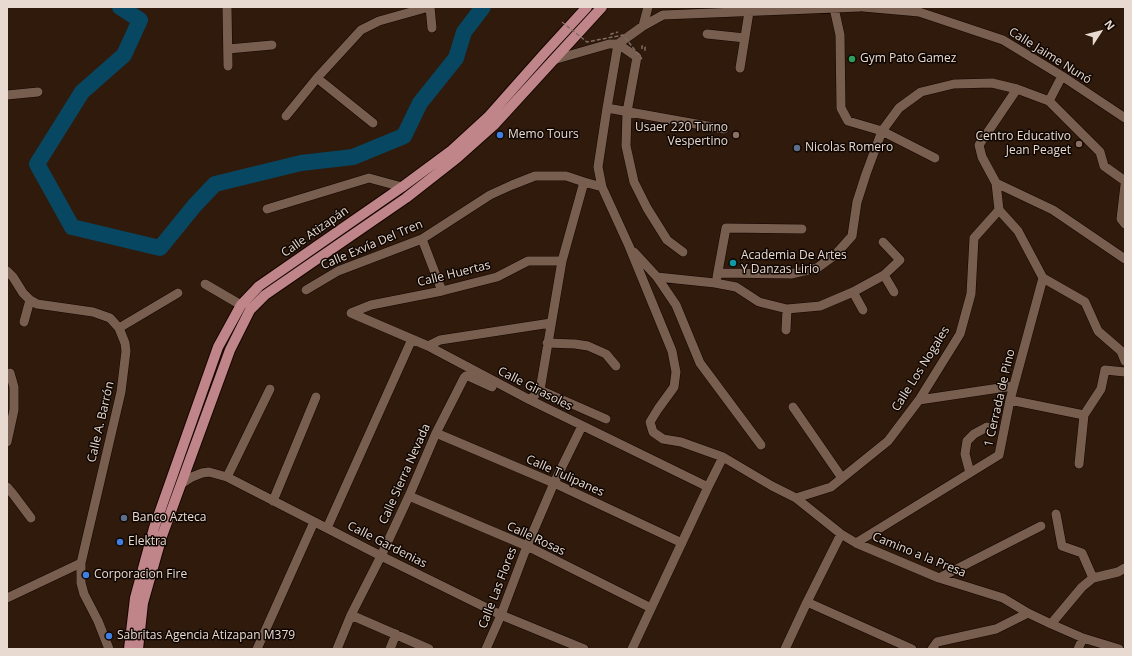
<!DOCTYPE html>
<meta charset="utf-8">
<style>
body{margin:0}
#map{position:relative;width:1132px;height:656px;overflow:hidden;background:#2f1a0c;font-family:"Open Sans",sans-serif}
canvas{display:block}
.frame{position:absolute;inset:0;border:8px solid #e8dad1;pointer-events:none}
.north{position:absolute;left:1080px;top:12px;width:40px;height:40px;-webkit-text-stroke:3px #100703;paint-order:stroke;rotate:54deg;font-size:11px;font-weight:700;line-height:16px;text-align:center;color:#e8dad1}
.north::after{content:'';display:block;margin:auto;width:14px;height:18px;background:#e8dad1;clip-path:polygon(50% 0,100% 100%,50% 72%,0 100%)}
</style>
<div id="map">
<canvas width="1132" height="656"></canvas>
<div class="frame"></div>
<div class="north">N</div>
</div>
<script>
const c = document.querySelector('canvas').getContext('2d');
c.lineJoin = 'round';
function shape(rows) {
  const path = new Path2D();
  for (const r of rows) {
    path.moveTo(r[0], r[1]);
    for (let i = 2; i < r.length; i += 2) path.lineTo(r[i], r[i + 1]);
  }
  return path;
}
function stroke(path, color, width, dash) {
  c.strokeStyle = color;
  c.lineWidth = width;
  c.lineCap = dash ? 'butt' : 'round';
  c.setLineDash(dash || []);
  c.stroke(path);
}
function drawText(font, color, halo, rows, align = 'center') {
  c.font = font + ' "Open Sans",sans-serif';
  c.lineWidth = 3;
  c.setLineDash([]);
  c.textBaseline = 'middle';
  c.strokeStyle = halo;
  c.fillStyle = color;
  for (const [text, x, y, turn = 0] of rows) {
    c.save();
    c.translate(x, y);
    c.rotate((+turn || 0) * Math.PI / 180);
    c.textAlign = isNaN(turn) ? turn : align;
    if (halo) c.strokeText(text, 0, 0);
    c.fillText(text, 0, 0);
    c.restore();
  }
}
const river = shape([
 [120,7,140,20,124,55,82,92,37,164,72,227,160,248,195,205,215,184,301,163,353,157,404,136,420,103,456,58,464,32,483,7]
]);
const path = shape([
 [611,35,611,34,618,32],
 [642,49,642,46,645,47,645,51]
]);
const minor = shape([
 [227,7,228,66],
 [430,7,432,28],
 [863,7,919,12,1003,40,1062,76,1125,118],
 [834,8,840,35,841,108,848,121,882,131,935,158],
 [643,26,648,7],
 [707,34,745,38],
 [618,44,607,108,598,167,602,187,629,246,672,351,676,372,674,387,658,409,650,422,653,432,663,439,681,442,723,457,772,486,796,498,841,534,856,543,939,578,1003,598,1028,613,1051,624,1083,638,1119,649],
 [618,44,643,26,663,15,860,7],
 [618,44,637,57,627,112,626,146,634,182,647,208,667,240,683,252],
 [228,49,272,45],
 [553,60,609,44,618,44],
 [740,68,749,12],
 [317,78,373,123],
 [7,95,38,92],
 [1049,101,1062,76],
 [607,108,724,129],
 [286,116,317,78,361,30,379,21,429,7],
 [996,183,1053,210,1125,259],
 [1125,185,1121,219,1125,224],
 [267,209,369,178,402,187],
 [999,210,1018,231,1043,278,1085,302,1098,331,1121,351,1125,361],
 [422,239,442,291],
 [634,252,657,277,676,305,700,363,761,445],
 [7,271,13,277,23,293,30,300,37,304,93,312,110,318,119,328,125,343,126,351,121,392,81,563,81,583,84,594,98,621,109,649],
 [718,273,791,274,817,268,835,255,852,236,857,202,866,174,882,131,899,108,921,92,954,84,992,83,1017,89,1049,101,1100,152,1104,166,1125,181],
 [884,275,894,292],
 [657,277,715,283,736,287,759,302,787,309,820,306,853,292,884,275,900,260,883,242],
 [717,277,726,228,802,229],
 [205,284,241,305],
 [306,290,338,271,422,239,490,195,512,185,535,176,566,176,584,182,602,187],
 [853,292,863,310],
 [351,313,428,346,530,400,708,487],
 [351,313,371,305,442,291,497,277,528,261,562,261],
 [24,322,30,300],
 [119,328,178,293],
 [786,330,787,309],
 [547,343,575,344,588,346,606,354,616,366],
 [428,346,440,340,551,323],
 [540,390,606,419],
 [530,400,540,390,562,261,584,182],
 [919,400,1013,386],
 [1010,400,1084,415],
 [793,407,842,478],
 [436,433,554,483,682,543],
 [7,442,14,410,14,387,10,373],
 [1079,464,1084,415,1101,389,1105,370,1125,372],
 [970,473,965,454,967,441,974,434,987,427],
 [227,477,270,389],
 [181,484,192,477,202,473,209,472,227,477,381,556,501,615,584,649],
 [7,487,13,494,31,518],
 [409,496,527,546,651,608],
 [796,498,831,487,888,441,919,400,960,334,971,294,974,238,999,210,996,183,982,157,979,145,1017,89],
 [273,501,316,397],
 [1056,514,1062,546,1082,553,1093,578],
 [327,528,412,339],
 [856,543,999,455,1010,400,1043,278],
 [939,578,1041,526],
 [7,598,81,563],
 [807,602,912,649],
 [351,615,429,649],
 [1051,624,1082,587,1093,578,1118,572,1125,568],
 [257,649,314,522],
 [337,649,351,615,381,556,409,496,436,433,464,378,466,376,470,377,492,387],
 [390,649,396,634],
 [486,649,501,615,527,546,554,483,582,426],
 [632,649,708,487,723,457],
 [785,649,807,602,841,534],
 [932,649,937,642,996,629,1028,613],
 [1078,649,1083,638]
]);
const major = shape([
 [129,649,135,598,154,528,218,347,241,305,259,286,402,187,452,150,488,117,543,55,587,7],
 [138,649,143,603,162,536,230,350,250,310,265,295,406,198,457,158,494,125,602,7]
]);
const pathBridge = shape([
 [562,22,587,42,623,35,642,59]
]);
const markers = [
 [852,59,4,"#2e9e5b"],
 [500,135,4,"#3f7fe0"],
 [736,135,4,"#8d6e63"],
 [1079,144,4,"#8d6e63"],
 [797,148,4,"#5c6f8a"],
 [733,263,4,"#0f9aa8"],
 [124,518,4,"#5c6f8a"],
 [120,542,4,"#3f7fe0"],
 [86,575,4,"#3f7fe0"],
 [109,636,4,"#3f7fe0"]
];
const streetNames = [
 ["Calle Jaime Nunó",1050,56,32],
 ["Calle Atizapán",315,232,-35],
 ["Calle Exvía Del Tren",372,245,-23],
 ["Calle Huertas",454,274,-14],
 ["Calle Los Nogales",921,369,-58],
 ["Calle Girasoles",535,389,27],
 ["1 Cerrada de Pino",1000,398,-77],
 ["Calle A. Barrón",101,422,-77],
 ["Calle Sierra Nevada",405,474,-66],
 ["Calle Tulipanes",565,476,24],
 ["Calle Rosas",536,539,25],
 ["Calle Gardenias",387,545,27],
 ["Camino a la Presa",919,555,22],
 ["Calle Las Flores",498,588,-69]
];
const poiNames = [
 ["Gym Pato Gamez",860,59],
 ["Usaer 220 Turno",728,128,"right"],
 ["Vespertino",728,142,"right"],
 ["Memo Tours",508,135],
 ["Centro Educativo",1071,137,"right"],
 ["Jean Peaget",1071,151,"right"],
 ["Nicolas Romero",805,148],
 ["Academia De Artes",741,256],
 ["Y Danzas Lirio",741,270],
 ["Banco Azteca",132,518],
 ["Elektra",128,542],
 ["Corporacion Fire",94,575],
 ["Sabritas Agencia Atizapan M379",117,636]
];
stroke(river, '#084761', 16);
stroke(minor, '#160500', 10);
stroke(major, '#160500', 12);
stroke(path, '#7e6c60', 1.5, [4, 2]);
stroke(minor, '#775e4f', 9);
stroke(major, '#c08589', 10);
stroke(pathBridge, '#7e6c60', 1.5, [4, 2]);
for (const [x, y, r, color] of markers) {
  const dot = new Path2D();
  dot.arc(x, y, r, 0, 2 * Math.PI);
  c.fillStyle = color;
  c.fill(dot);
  stroke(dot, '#100703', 1.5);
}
drawText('12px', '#e8dad1', '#100703', streetNames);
drawText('12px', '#e8dad1', '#100703', poiNames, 'left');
</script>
